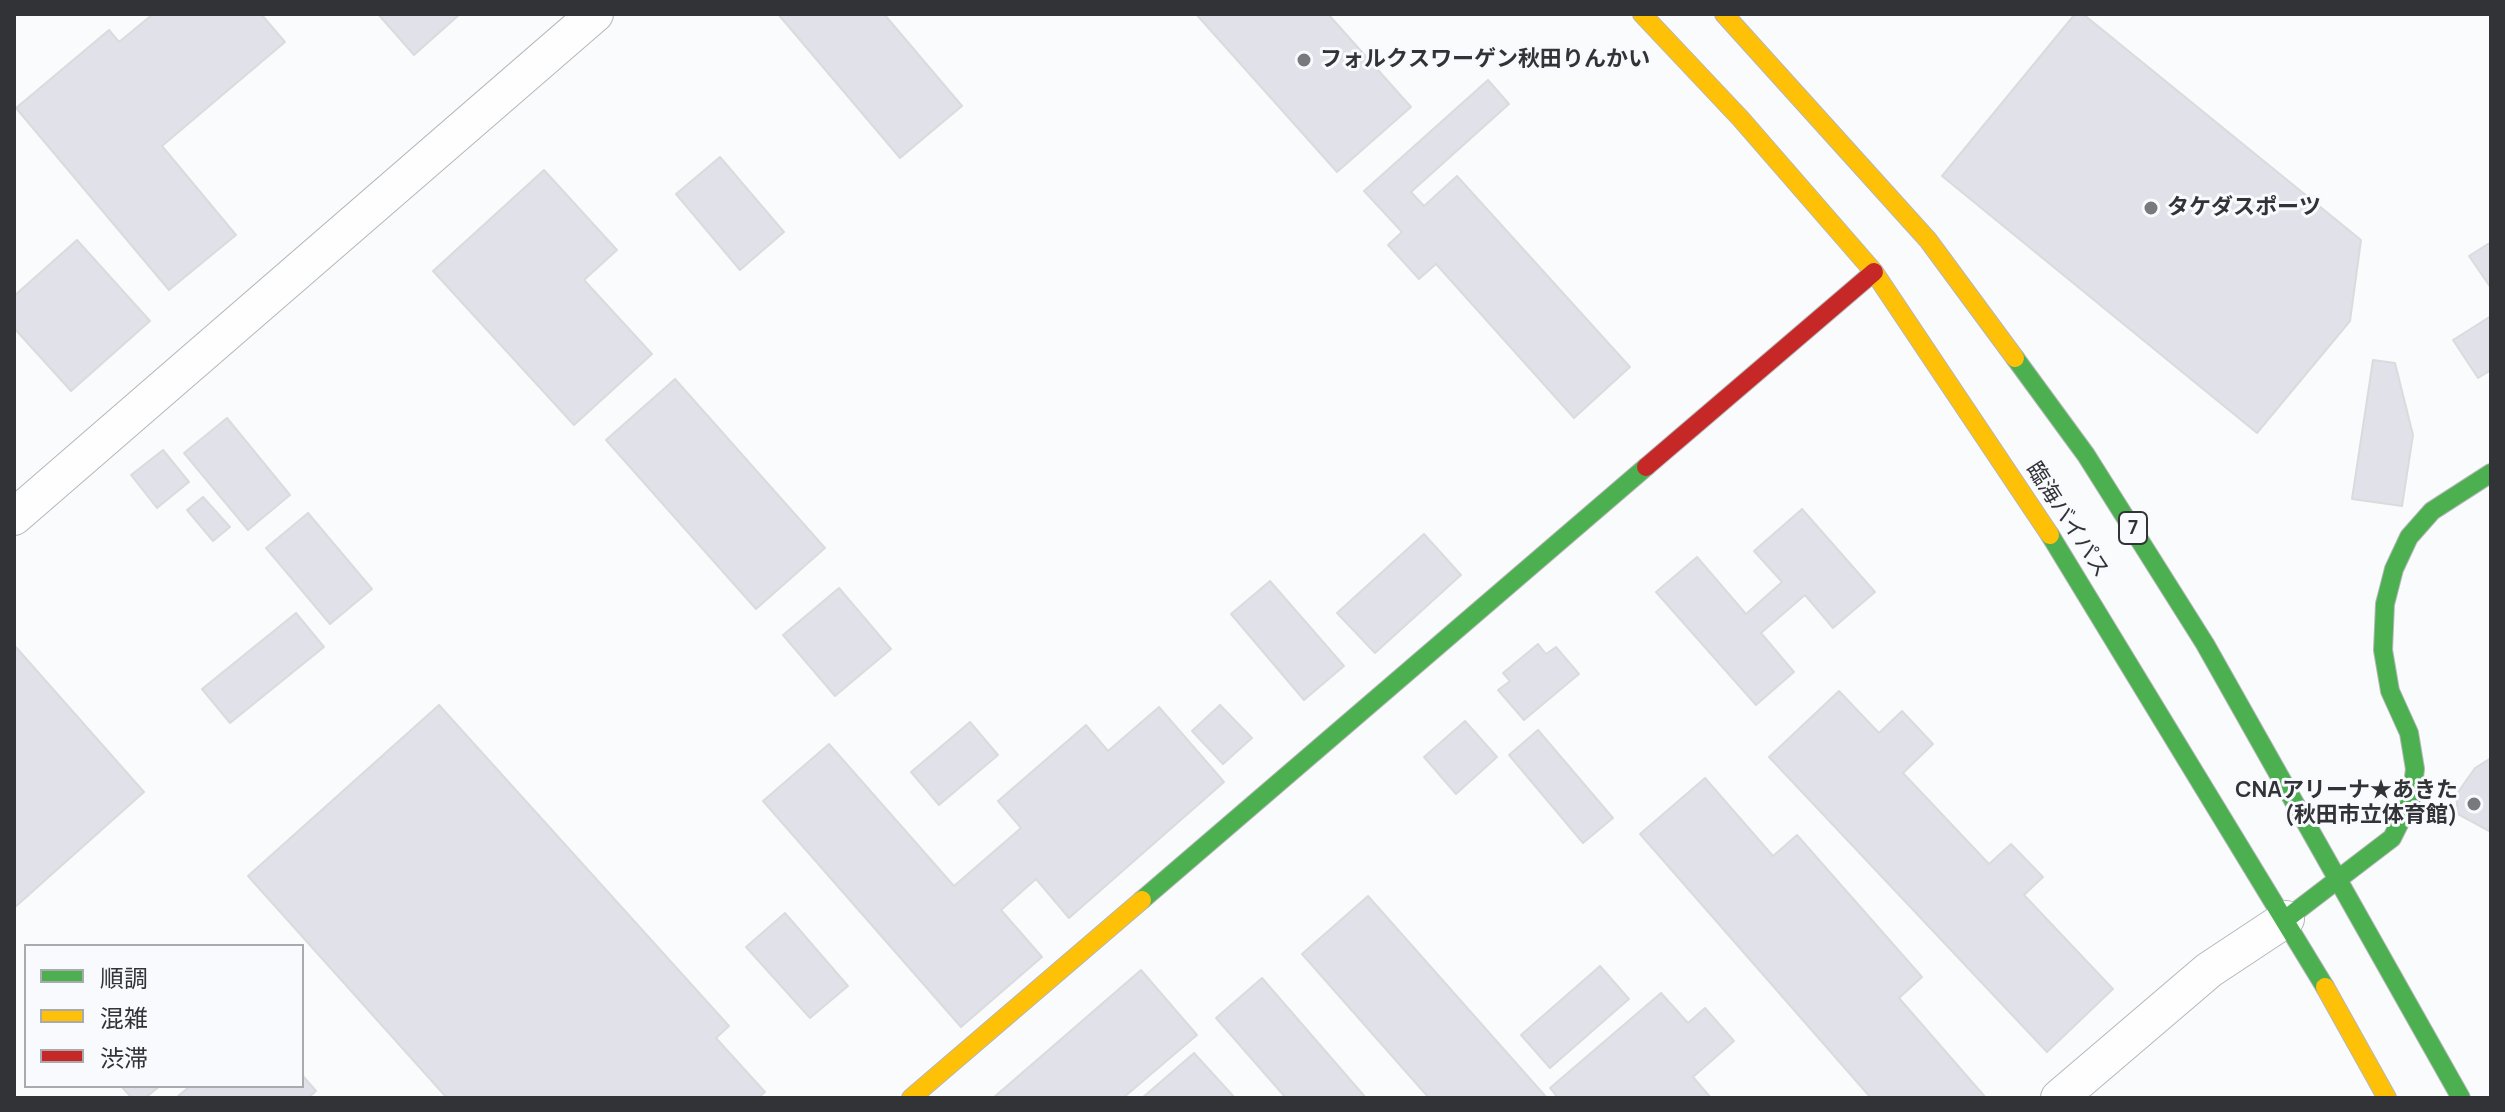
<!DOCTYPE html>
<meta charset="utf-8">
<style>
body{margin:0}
#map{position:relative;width:2505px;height:1112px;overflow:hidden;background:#f9fbfd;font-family:Manrope,"Noto Sans JP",sans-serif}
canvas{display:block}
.frame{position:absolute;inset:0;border:16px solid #323337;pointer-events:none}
.legend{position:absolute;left:24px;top:944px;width:280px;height:144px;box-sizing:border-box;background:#f8fafe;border:2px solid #a9aaae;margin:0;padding:10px 14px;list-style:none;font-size:24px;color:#323337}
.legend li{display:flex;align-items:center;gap:16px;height:40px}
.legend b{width:40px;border:2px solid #a9aaae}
</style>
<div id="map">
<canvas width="2505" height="1112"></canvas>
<div class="frame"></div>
<ul class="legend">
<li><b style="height:10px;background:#4caf50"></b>順調</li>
<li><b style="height:10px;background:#ffc107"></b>混雑</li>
<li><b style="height:10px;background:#c62828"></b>渋滞</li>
</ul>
</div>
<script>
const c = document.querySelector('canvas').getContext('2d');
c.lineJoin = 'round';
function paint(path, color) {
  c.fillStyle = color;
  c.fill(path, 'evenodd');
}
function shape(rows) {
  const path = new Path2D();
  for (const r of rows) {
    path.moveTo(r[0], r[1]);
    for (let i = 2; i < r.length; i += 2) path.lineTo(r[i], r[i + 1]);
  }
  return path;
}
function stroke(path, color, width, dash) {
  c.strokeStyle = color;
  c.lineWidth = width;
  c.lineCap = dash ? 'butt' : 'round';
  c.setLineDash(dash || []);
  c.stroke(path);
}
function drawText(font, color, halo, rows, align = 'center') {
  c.font = font + ' Manrope,"Noto Sans JP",sans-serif';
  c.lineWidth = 6;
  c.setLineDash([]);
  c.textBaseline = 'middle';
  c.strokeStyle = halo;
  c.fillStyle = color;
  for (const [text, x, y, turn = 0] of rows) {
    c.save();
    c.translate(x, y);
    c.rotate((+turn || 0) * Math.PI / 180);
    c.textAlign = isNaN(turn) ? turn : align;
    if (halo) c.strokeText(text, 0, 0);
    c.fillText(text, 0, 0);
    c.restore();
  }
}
const building = shape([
 [153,14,261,14,285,42,162,146,236,235,169,290,16,108,109,30,119,42,153,14],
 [378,14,460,14,414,55,378,14],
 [778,14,884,14,962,106,900,158,778,14],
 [1196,14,1328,14,1411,107,1337,172,1196,14],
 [2075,14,2083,14,2361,240,2350,321,2257,433,1942,176,2075,14],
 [1488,80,1509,104,1411,192,1424,206,1457,176,1630,367,1574,418,1436,264,1419,279,1388,245,1402,232,1364,191,1488,80],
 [720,157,784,232,740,270,676,194,720,157],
 [544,170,617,250,584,280,652,354,574,425,433,271,544,170],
 [77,240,150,321,71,391,14,328,14,296,77,240],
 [2491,242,2491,288,2469,256,2491,242],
 [2491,316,2491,370,2478,378,2453,340,2491,316],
 [2373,360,2395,363,2413,435,2402,506,2352,499,2373,360],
 [675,379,825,548,756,609,606,440,675,379],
 [227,418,290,495,248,530,184,453,227,418],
 [163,450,189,482,157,508,131,475,163,450],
 [203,497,230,527,213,541,187,510,203,497],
 [1802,509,1875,592,1833,628,1805,595,1761,633,1794,672,1756,705,1656,592,1697,557,1746,614,1782,582,1754,551,1802,509],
 [308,513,372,589,330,624,266,548,308,513],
 [1424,534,1461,575,1375,653,1337,613,1424,534],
 [1270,581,1344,666,1304,700,1231,614,1270,581],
 [839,588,891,649,835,696,783,635,839,588],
 [296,613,324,647,230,723,202,689,296,613],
 [1538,644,1546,654,1556,647,1579,674,1524,720,1498,690,1510,681,1503,673,1538,644],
 [14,645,144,792,14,908,14,645],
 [1839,691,1879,733,1902,711,1933,744,1903,773,1989,864,2011,844,2043,877,2024,895,2113,989,2047,1052,1769,757,1839,691],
 [439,705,729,1026,716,1038,765,1092,758,1098,447,1098,248,876,439,705],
 [1220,705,1252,738,1223,764,1192,731,1220,705],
 [1159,707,1224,782,1069,918,1036,879,1001,910,1042,957,961,1027,763,801,829,744,954,886,1021,828,998,801,1086,725,1108,751,1159,707],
 [1465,721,1497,757,1456,794,1424,757,1465,721],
 [970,722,998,755,939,805,911,772,970,722],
 [1538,730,1613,818,1583,843,1509,755,1538,730],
 [2491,758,2491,832,2458,814,2456,795,2475,768,2491,758],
 [1705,778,1773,856,1797,835,1922,977,1899,998,1986,1098,1871,1098,1640,834,1705,778],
 [1368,896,1547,1098,1429,1098,1302,954,1368,896],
 [785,913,848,986,810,1018,746,947,785,913],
 [1600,966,1629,999,1550,1068,1521,1035,1600,966],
 [1141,970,1197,1035,1123,1098,993,1098,1141,970],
 [1262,978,1366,1098,1286,1098,1216,1018,1262,978],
 [1661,993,1688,1023,1705,1008,1734,1041,1693,1077,1711,1098,1558,1098,1550,1088,1661,993],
 [1194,1053,1235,1098,1142,1098,1194,1053],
 [302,1075,316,1091,308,1098,176,1098,190,1086,302,1086,302,1075],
 [121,1086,160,1086,145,1098,132,1098,121,1086]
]);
const street = shape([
 [14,517,595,14],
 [2059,1098,2209,970,2286,919]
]);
const fast = shape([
 [2015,358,2086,455,2205,644,2461,1098],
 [2050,535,2325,987],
 [1142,900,1646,467],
 [2286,919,2392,838,2411,800,2415,769,2409,733,2390,691,2383,650,2385,604,2394,569,2409,537,2432,511,2491,473]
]);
const slow = shape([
 [1642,14,1741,119,1874,272,2050,535],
 [1724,14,1928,240,2015,358],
 [2325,987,2387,1098],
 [911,1098,1142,900]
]);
const jam = shape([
 [1646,467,1874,272]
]);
const markers = [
 [1304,60,8,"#78797c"],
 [2151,208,8,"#78797c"],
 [2474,804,8,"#78797c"]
];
const shields = [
 [2133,528,28]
];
const shieldNames = [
 ["7",2133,528]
];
const poiNames = [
 ["フォルクスワーゲン秋田りんかい",1320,60],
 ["タケダスポーツ",2167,208],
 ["CNAアリーナ★あきた",2458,791,"right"],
 ["(秋田市立体育館)",2458,816,"right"]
];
const streetNames = [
 ["臨海バイパス",2067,520,57]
];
paint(building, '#e0e1e9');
stroke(building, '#dadbdd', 2);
stroke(street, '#b5b7b9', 38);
stroke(fast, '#b5b7b9', 20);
stroke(slow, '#b5b7b9', 20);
stroke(jam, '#b5b7b9', 20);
stroke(street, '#fefeff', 36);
stroke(fast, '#4caf50', 18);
stroke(slow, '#ffc107', 18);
stroke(jam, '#c62828', 18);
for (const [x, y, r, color] of markers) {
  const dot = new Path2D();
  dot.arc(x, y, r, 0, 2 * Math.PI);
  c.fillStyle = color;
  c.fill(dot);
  stroke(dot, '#f8fafe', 3);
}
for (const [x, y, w] of shields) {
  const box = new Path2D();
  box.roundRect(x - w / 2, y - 16, w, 32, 6);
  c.fillStyle = '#f8fafe';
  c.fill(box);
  stroke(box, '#323337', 2);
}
drawText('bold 20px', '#323337', null, shieldNames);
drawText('bold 22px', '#323337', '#f8fafe', poiNames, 'left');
drawText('22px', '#323337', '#f8fafe', streetNames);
</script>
